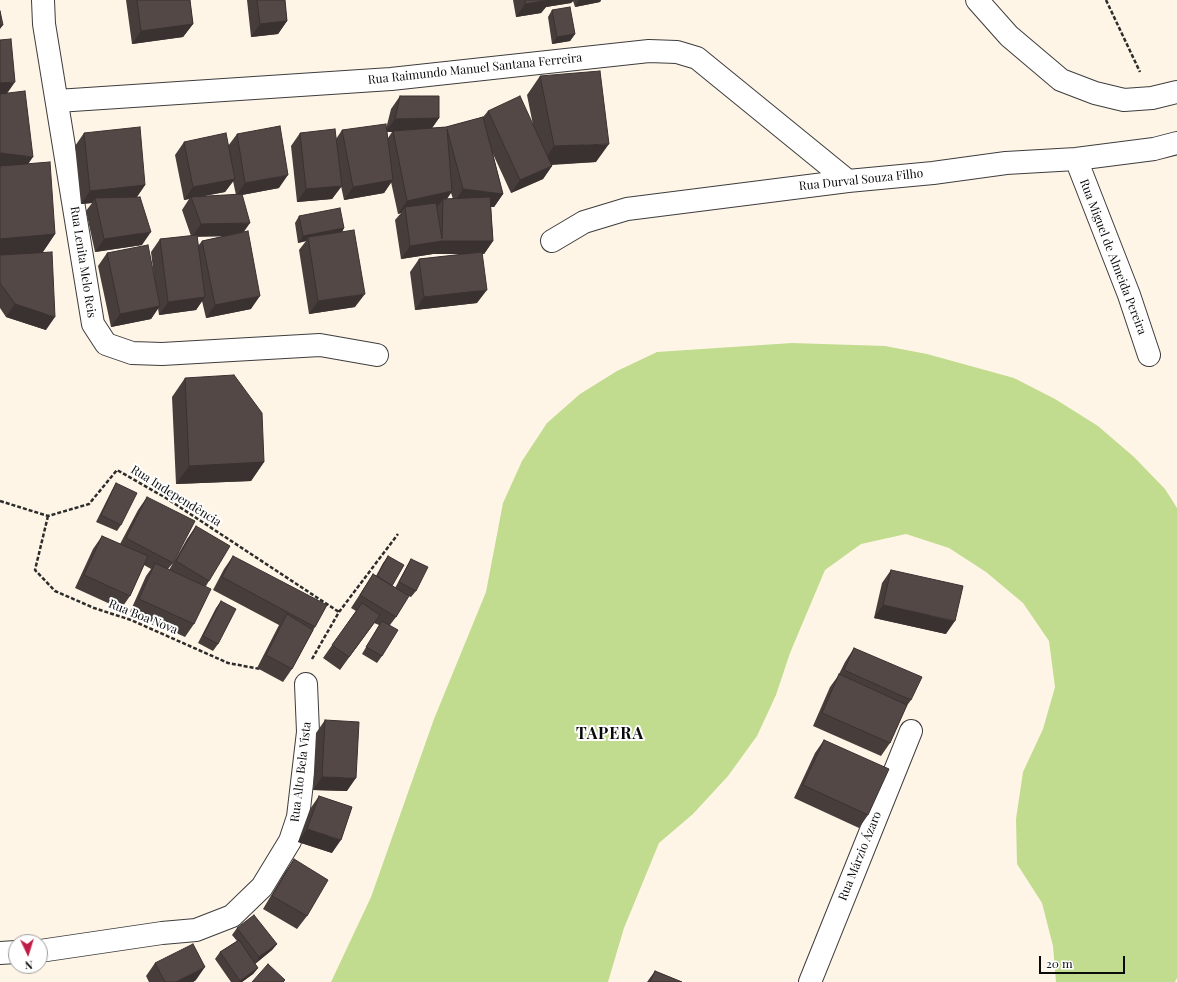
<!DOCTYPE html>
<meta charset="utf-8">
<style>
body{margin:0}
#map{position:relative;width:1177px;height:982px;overflow:hidden;background:#fff5e7;font-family:"Playfair Display",serif}
canvas{display:block}
.north{position:absolute;left:8px;top:934px;width:40px;height:40px;box-sizing:border-box;background:#fff;border:1px solid #9d9d9d;border-radius:50%;rotate:176deg;font-size:11px;font-weight:700;line-height:16px;text-align:center;color:#0a0a0a}
.north::after{content:'';display:block;margin:auto;width:14px;height:18px;background:#c01c45;clip-path:polygon(50% 0,100% 100%,50% 72%,0 100%)}
.scale{position:absolute;left:1039px;top:956px;width:86px;height:18px;box-sizing:border-box;border:2px solid #0a0a0a;border-top:0;padding-left:5px;font-size:12px;line-height:14px;white-space:nowrap;color:#0a0a0a;-webkit-text-stroke:3px #fff;paint-order:stroke}
</style>
<div id="map">
<canvas width="1177" height="982"></canvas>
<div class="north">N</div>
<div class="scale">20 m</div>
</div>
<script>
const c = document.querySelector('canvas').getContext('2d');
c.lineJoin = 'round';
function paint(path, color) {
  c.fillStyle = color;
  c.fill(path, 'evenodd');
}
function shape(rows) {
  const path = new Path2D();
  for (const r of rows) {
    path.moveTo(r[0], r[1]);
    for (let i = 2; i < r.length; i += 2) path.lineTo(r[i], r[i + 1]);
  }
  return path;
}
function stroke(path, color, width, dash) {
  c.strokeStyle = color;
  c.lineWidth = width;
  c.lineCap = dash ? 'butt' : 'round';
  c.setLineDash(dash || []);
  c.stroke(path);
}
function drawText(font, color, halo, rows, align = 'center') {
  c.font = font + ' "Playfair Display",serif';
  c.lineWidth = 4;
  c.setLineDash([]);
  c.textBaseline = 'middle';
  c.strokeStyle = halo;
  c.fillStyle = color;
  for (const [text, x, y, turn = 0] of rows) {
    c.save();
    c.translate(x, y);
    c.rotate((+turn || 0) * Math.PI / 180);
    c.textAlign = isNaN(turn) ? turn : align;
    if (halo) c.strokeText(text, 0, 0);
    c.fillText(text, 0, 0);
    c.restore();
  }
}
const forest = shape([
 [792,343,885,346,927,354,1014,378,1055,399,1098,426,1134,457,1165,489,1177,508,1177,978,1175,982,1056,982,1053,946,1042,903,1017,864,1016,819,1023,772,1043,729,1055,687,1049,641,1023,603,986,572,949,548,906,534,861,544,825,570,790,653,776,695,757,736,728,776,693,814,659,843,624,928,608,982,331,982,371,897,434,719,486,592,503,503,522,461,547,423,580,394,617,371,657,352]
]);
const path = shape([
 [1106,0,1140,72],
 [0,501,48,516,89,504,117,470,166,498,339,612],
 [48,516,35,570,55,591,94,608,131,620,228,663,260,669],
 [312,659,339,612,398,534]
]);
const minor = shape([
 [43,0,44,24,93,324,106,344,132,353,162,354,320,345,377,355],
 [977,0,1009,36,1061,80,1095,93,1124,100,1152,98,1177,92],
 [57,101,391,79,649,51,677,52,697,58,848,181],
 [1076,159,1129,295,1149,355],
 [552,241,584,222,627,209,848,181,933,173,1006,163,1076,159,1154,149,1177,143],
 [40,951,162,933,196,930,232,916,262,887,290,841,298,817,308,732,306,684],
 [0,953,16,952],
 [810,982,911,731]
]);
const wall = shape([
 [126,0,190,0,193,24,183,37,132,44],
 [247,0,285,0,287,21,278,34,251,37],
 [513,0,601,0,600,2,575,7,573,1,571,3,546,7,541,13,516,17],
 [552,10,575,34,570,41,552,44,548,17],
 [0,40,7,93,28,164,55,234,43,252,46,330,6,317,0,308],
 [540,76,596,162,552,165,552,166,543,179,511,193,493,154,503,194,494,207,491,207,493,241,484,254,482,254,477,303,415,310,410,272,419,259,466,254,433,254,401,259,395,220,401,213,398,214,391,182,384,193,344,200,341,186,332,199,297,202,291,146,300,133,336,139,342,130,386,129,391,109,400,96,439,118,432,128,446,127,483,117,488,111,533,125,527,95],
 [387,132,392,132,388,138],
 [451,193,453,199,447,199],
 [84,133,145,185,137,197,142,245,95,252,86,211,92,203,81,204,75,146],
 [237,134,279,188,242,195,243,232,251,309,206,318,202,301,196,310,159,315,158,308,151,319,111,327,98,266,107,253,154,278,151,252,160,239,191,236,182,210,189,199,184,200,175,155,184,142,228,146],
 [233,181,236,195,205,196,225,192],
 [197,236,225,236,202,241,198,246],
 [299,216,344,228,342,232,355,307,309,314,299,250,306,241,298,243,295,223],
 [185,378,264,462,251,481,176,484,172,397],
 [116,483,121,525,117,531,96,522,112,490],
 [147,497,173,563,168,569,169,570,187,539,196,526,209,581,206,586,194,624,185,637,130,612,146,576,151,569,144,565,130,596,121,609,75,588,93,549,102,536,120,544,138,510],
 [233,556,315,627,292,669,283,682,257,668,279,625,213,590,224,569],
 [388,556,392,586,395,588,407,566,411,559,416,591,411,597,406,595,396,617,390,625,382,656,377,663,362,654,379,625,374,623,340,670,323,658,356,611,351,608,373,574,376,576,383,563],
 [891,570,946,634,874,618,882,583],
 [221,601,218,644,213,651,198,643,216,608],
 [854,648,911,700,906,707,890,743,881,756,813,726,830,687,838,676,845,662],
 [325,720,347,791,313,790,316,733],
 [824,740,868,815,859,828,794,798,815,753],
 [319,796,332,853,298,842,310,809],
 [294,859,307,916,297,929,263,909,285,872],
 [237,928,277,944,272,950,255,964,258,968,253,974,242,982,231,982,215,959,220,952,237,941,232,935],
 [155,963,196,980,193,982,149,982,146,976],
 [655,971,682,982,647,982]
]);
const shadedWall = shape([
 [550,0,574,0,571,3,546,7,541,13,516,17,525,4],
 [579,0,601,0,600,2,575,7],
 [287,21,278,34,251,37,260,24],
 [193,24,183,37,132,44,141,31],
 [0,25,3,25,0,29],
 [575,34,570,41,552,44,557,37],
 [15,82,6,95,0,95,0,83],
 [439,118,430,131,393,131,392,132,385,132,395,119],
 [609,144,596,162,541,165,554,146],
 [0,153,33,157,20,176,0,173],
 [552,166,543,179,511,193,520,180],
 [288,175,279,188,236,196,245,183],
 [235,179,225,192,191,198,191,197,189,199,184,200,193,187],
 [393,180,384,193,344,200,353,187],
 [145,185,136,198,95,198,92,203,81,204,90,191],
 [342,186,332,199,297,202,306,189],
 [463,189,503,194,494,207,454,203],
 [452,191,443,204,443,199,439,205,405,212,405,207,401,213,398,214,407,201],
 [250,223,241,236,192,237,201,224],
 [344,228,340,235,308,237,306,241,298,243,303,236],
 [151,232,142,245,95,252,104,239],
 [55,234,42,253,0,257,0,239],
 [442,241,493,241,484,254,433,254,401,259,410,246],
 [487,290,477,303,415,310,424,297],
 [365,294,355,307,309,314,318,301],
 [260,296,251,309,206,318,215,305],
 [205,297,196,310,159,315,168,302],
 [15,304,55,317,46,330,6,317],
 [160,306,151,319,111,327,120,314],
 [264,462,251,481,176,484,189,466],
 [883,605,955,621,946,634,874,618],
 [322,777,356,778,347,791,313,790],
 [307,829,341,840,332,853,298,842],
 [277,944,272,950,255,964,259,957],
 [205,967,196,980,193,982,176,982],
 [258,968,253,974,242,982,239,982,240,981]
]);
const building = shape([
 [137,0,190,0,193,24,141,31,137,0],
 [257,0,285,0,287,21,260,24,257,0],
 [525,0,551,0,525,4,525,0],
 [570,7,575,34,557,37,552,10,570,7],
 [0,11,3,25,0,25,0,11],
 [11,39,15,82,0,83,0,40,11,39],
 [600,71,609,144,554,146,540,76,600,71],
 [25,91,33,157,0,153,0,94,25,91],
 [400,96,439,96,439,118,395,119,400,96],
 [520,96,552,166,520,180,488,111,520,96],
 [483,117,503,194,463,189,447,129,452,191,407,201,393,131,446,127,483,117],
 [386,124,393,180,353,187,342,130,386,124],
 [280,126,288,175,245,183,237,134,280,126],
 [140,127,145,185,90,191,84,133,140,127],
 [335,129,342,186,306,189,300,133,335,129],
 [226,133,235,179,193,187,184,142,226,133],
 [50,162,55,234,0,239,0,166,50,162],
 [242,194,250,223,201,224,191,197,242,194],
 [140,197,151,232,104,239,95,198,140,197],
 [490,197,493,241,442,241,410,246,405,207,436,203,442,239,443,199,490,197],
 [340,208,344,228,303,236,299,216,340,208],
 [354,230,365,294,318,301,308,237,354,230],
 [248,231,260,296,215,305,202,241,248,231],
 [197,235,205,297,168,302,160,239,197,235],
 [148,245,160,306,120,314,107,253,148,245],
 [52,252,55,317,15,304,0,283,0,255,52,252],
 [482,252,487,290,424,297,419,259,482,252],
 [234,375,262,413,264,462,189,466,185,378,234,375],
 [116,483,137,493,121,525,101,515,116,483],
 [147,497,195,521,173,563,126,538,147,497],
 [196,526,230,546,209,581,176,561,196,526],
 [102,536,148,556,130,596,84,575,102,536],
 [233,556,327,605,315,627,222,577,233,556],
 [388,556,404,565,392,586,377,576,388,556],
 [411,559,428,567,416,591,399,582,411,559],
 [155,563,211,589,194,624,139,599,155,563],
 [891,570,963,586,955,621,883,605,891,570],
 [373,574,409,596,396,617,360,595,373,574],
 [221,601,236,609,218,644,203,636,221,601],
 [362,603,380,615,349,657,332,645,362,603],
 [287,614,313,630,292,669,266,655,287,614],
 [382,621,398,630,382,656,366,647,382,621],
 [854,648,922,677,911,700,844,670,854,648],
 [839,674,907,705,890,743,822,713,839,674],
 [325,720,359,722,356,778,322,777,325,720],
 [824,740,889,769,868,815,803,785,824,740],
 [319,796,352,807,341,840,307,829,319,796],
 [294,859,328,880,307,916,272,896,294,859],
 [254,915,277,944,259,957,237,928,254,915],
 [239,940,258,968,240,981,220,952,239,940],
 [193,944,205,967,176,982,165,982,155,963,193,944],
 [268,964,285,980,283,982,252,982,268,964],
 [655,971,682,982,650,982,655,971]
]);
const streetNames = [
 ["Rua Raimundo Manuel Santana Ferreira",475,69,-6],
 ["Rua Durval Souza Filho",861,180,-6],
 ["Rua Miguel de Almeida Pereira",1113,257,69],
 ["Rua Lenita Melo Reis",83,262,81],
 ["Rua Independência",176,496,32],
 ["Rua Boa Nova",143,617,22],
 ["Rua Alto Bela Vista",301,772,-83],
 ["Rua Márzio Ázaro",860,856,-68]
];
const districtNames = [
 ["TAPERA",610,734]
];
paint(forest, '#c1dc8e');
stroke(minor, '#3d3d3d', 24);
stroke(path, '#2c2c2c', 2.5, [4, 2]);
stroke(minor, '#fff', 22);
paint(wall, '#473e3c');
paint(shadedWall, '#3a3231');
paint(building, '#534846');
stroke(building, '#3a3231', 1);
drawText('12px', '#0a0a0a', '#fff', streetNames);
c.letterSpacing = '1px';
drawText('bold 16px', '#0a0a0a', '#fff', districtNames);
c.letterSpacing = '0px';
</script>
